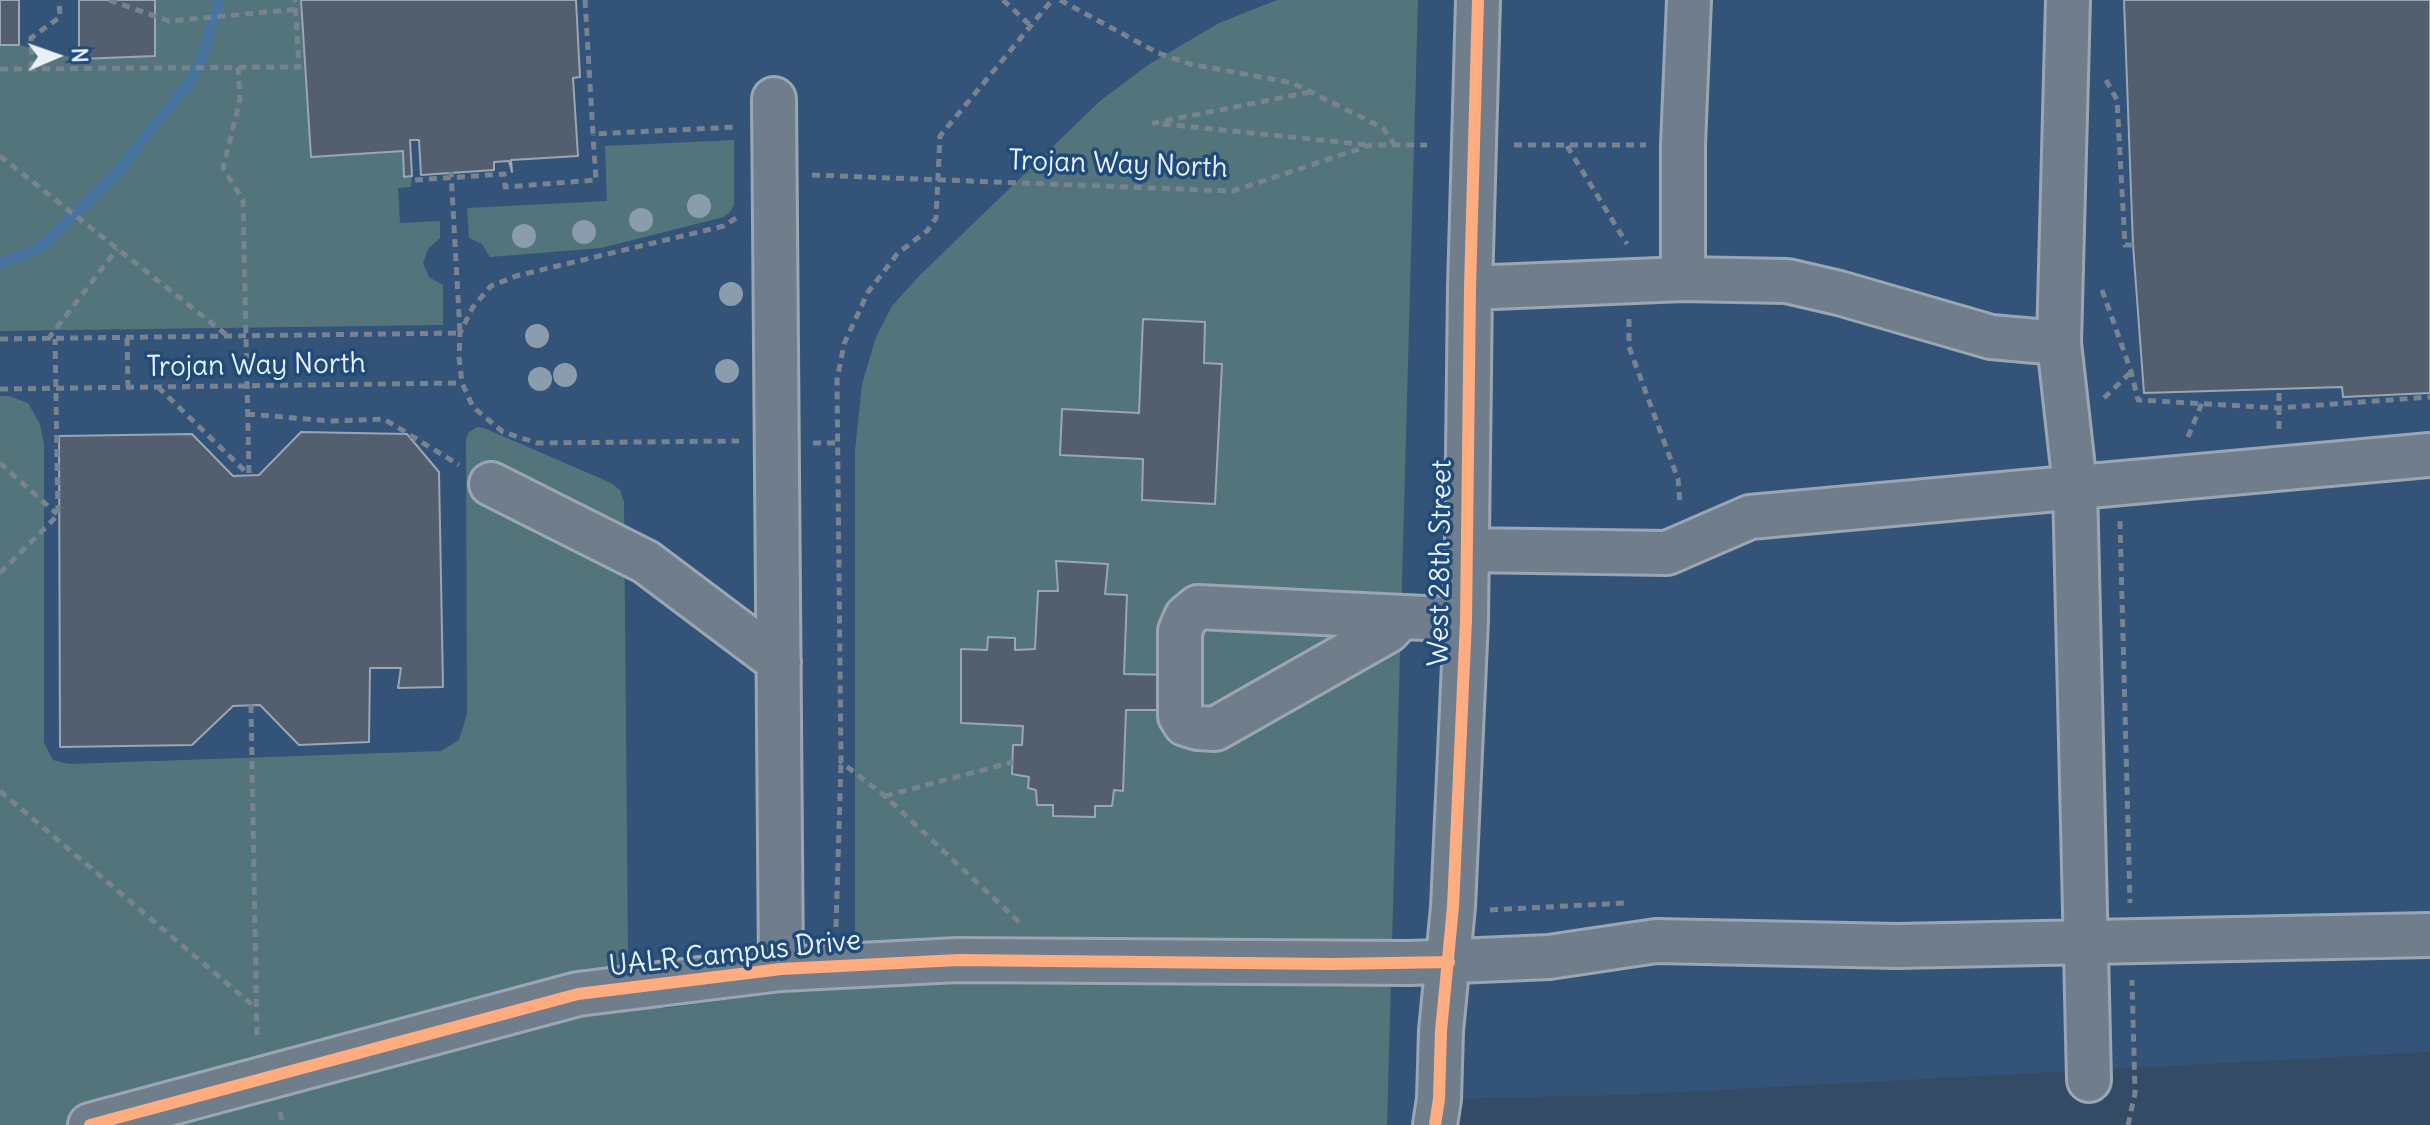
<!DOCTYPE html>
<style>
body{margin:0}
#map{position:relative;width:2430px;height:1125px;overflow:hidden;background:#344b65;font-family:Delius,sans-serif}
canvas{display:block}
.north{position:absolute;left:16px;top:16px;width:80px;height:80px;-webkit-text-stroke:6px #1f4a7a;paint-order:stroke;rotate:88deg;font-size:22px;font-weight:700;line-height:32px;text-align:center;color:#e8f1f8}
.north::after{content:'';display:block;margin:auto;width:28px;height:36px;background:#e8f1f8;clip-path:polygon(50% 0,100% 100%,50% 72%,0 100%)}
</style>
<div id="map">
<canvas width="2430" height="1125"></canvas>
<div class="north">N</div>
</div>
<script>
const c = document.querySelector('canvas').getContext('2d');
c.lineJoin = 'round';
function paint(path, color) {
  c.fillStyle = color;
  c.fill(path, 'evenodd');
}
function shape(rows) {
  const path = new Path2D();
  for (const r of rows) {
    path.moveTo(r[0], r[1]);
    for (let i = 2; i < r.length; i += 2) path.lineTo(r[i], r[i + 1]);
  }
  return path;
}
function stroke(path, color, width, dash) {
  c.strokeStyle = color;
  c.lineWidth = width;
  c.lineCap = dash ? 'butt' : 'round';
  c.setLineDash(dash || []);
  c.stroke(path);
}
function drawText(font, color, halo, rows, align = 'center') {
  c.font = font + ' Delius,sans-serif';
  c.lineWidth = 7;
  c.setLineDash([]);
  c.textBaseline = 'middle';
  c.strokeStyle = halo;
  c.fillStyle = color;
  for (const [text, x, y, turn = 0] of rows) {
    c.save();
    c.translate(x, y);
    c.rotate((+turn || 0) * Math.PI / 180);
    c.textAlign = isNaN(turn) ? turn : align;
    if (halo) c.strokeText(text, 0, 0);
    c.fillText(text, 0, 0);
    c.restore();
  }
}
const built = shape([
 [0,0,2430,0,2430,1052,1624,1095,1440,1099,1438,1125,0,1125]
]);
const green = shape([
 [155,0,301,0,311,156,403,151,404,176,412,176,411,187,398,188,400,223,440,221,440,238,428,249,423,263,429,277,443,285,443,325,0,331,0,45,19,45,79,59],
 [1277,0,1418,0,1387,1125,0,1125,0,396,9,396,28,403,40,424,44,444,44,743,53,760,69,764,441,751,459,740,467,714,466,440,468,433,477,427,484,428,611,483,620,490,624,502,628,956,631,975,649,1003,665,1008,817,988,855,947,855,451,862,384,876,337,892,306,919,276,1100,101,1148,65,1219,23],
 [734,140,734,204,731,211,724,217,601,248,490,257,482,244,469,238,467,208,607,201,605,146]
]);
const stream = shape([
 [0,263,32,252,45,243,115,175,190,81,200,62,220,0]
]);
const building = shape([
 [0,0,19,0,19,45,0,45,0,0],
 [79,0,155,0,155,56,79,59,79,0],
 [301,0,576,0,580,77,573,78,578,156,511,160,512,172,509,161,494,162,494,170,421,175,419,140,410,140,412,176,404,177,403,151,311,157,301,0],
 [2124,0,2430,0,2430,393,2343,397,2342,387,2144,393,2133,245,2124,0],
 [1143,319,1205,322,1204,363,1222,364,1215,504,1142,500,1143,459,1060,455,1062,409,1139,413,1143,319],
 [301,432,407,434,439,472,443,687,398,688,401,668,370,668,369,742,299,745,260,705,233,706,192,745,60,747,59,436,192,434,233,476,259,475,301,432],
 [1056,561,1108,564,1105,594,1127,595,1124,674,1176,675,1174,710,1126,710,1123,791,1114,790,1112,806,1095,806,1095,817,1053,816,1053,805,1037,805,1036,790,1028,788,1029,777,1012,774,1013,745,1022,745,1023,726,961,723,961,649,987,650,988,637,1015,638,1015,650,1035,649,1038,591,1058,591,1056,561]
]);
const path = shape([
 [585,0,593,134,737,127],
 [1003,0,1031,26],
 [1060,0,1158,53,1190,64,1293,83,1383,128,1395,145],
 [238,67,240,100,223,168,243,200,249,475],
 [0,69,299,67,295,0],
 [32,69,31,38,60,17,59,0],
 [2106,80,2117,100,2125,245,2133,245],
 [1310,92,1154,123,1369,145],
 [1514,145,1646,145],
 [1567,146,1627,244],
 [0,156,228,336],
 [812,175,1233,191,1371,145,1427,145],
 [415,180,504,174,505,187,596,180,593,135],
 [736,218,724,226,516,276,491,286,473,307,460,333,459,357,462,383,473,407,503,432,537,443,739,441],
 [2102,290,2131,371,2138,400,2278,408,2430,397],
 [1629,319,1629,347,1678,479,1680,504],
 [127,338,128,387],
 [0,339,460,333,451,172],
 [48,339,117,249],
 [158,387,248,474],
 [0,389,462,383],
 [2104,398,2131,372],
 [247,414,330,421,384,419,459,465],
 [2279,429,2279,391],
 [2188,437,2202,403],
 [813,443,839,443],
 [0,463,57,514],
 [2120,521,2130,903],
 [0,573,58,515,55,339],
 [251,705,257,1040],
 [0,791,256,1008],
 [885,796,1013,762],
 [1490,910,1624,903],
 [1019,922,885,796,841,762,837,380,844,344,868,292,898,253,927,231,936,218,940,136,1052,0],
 [836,927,841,762],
 [280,1112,283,1125],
 [2128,1125,2135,1093,2132,980]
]);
const minor = shape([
 [2068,0,2059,343,2075,486,2089,1080],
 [774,99,781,969],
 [1683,279,1683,145,1689,0],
 [1470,288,1683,279,1787,281,1839,293,1991,337,2059,343],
 [491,484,646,562,779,662],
 [1467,550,1667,553,1750,517,2430,455],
 [1400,618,1388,631,1215,729,1198,728,1185,724,1180,716,1180,631,1186,617,1198,607,1466,620],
 [90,1125,578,994,781,969,958,960,1410,963,1549,957,1656,941,1897,946,2430,935],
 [1435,1125,1439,1099,1441,1031,1453,907,1466,620,1470,288,1478,0]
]);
const pathBridge = shape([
 [109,0,169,21,301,9]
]);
const cycleway = shape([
 [90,1125,578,994,781,969,958,960,1333,964,1449,962],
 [1435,1125,1439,1099,1441,1031,1453,907,1466,620,1470,288,1478,0]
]);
const trees = [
 [699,206],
 [641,220],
 [584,232],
 [524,236],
 [731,294],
 [537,336],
 [727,371],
 [565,375],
 [540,379]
];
const streetNames = [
 ["Trojan Way North",1118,165,2],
 ["Trojan Way North",256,366,-1],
 ["West 28th Street",1441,563,-89],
 ["UALR Campus Drive",735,954,-6]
];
paint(built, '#335379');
paint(green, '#53747b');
stroke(stream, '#47759f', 11);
paint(building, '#535f6f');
stroke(building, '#9aa6b3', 2);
stroke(minor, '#9aa6b3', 48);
stroke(path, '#778390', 5, [8, 6]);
stroke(minor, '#707e8c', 42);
stroke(pathBridge, '#778390', 5, [8, 6]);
stroke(cycleway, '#ffac80', 12);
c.fillStyle = '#8b9cac';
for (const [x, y] of trees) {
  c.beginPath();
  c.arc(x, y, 12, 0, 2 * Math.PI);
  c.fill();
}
drawText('28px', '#e8f1f8', '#1f4a7a', streetNames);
</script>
